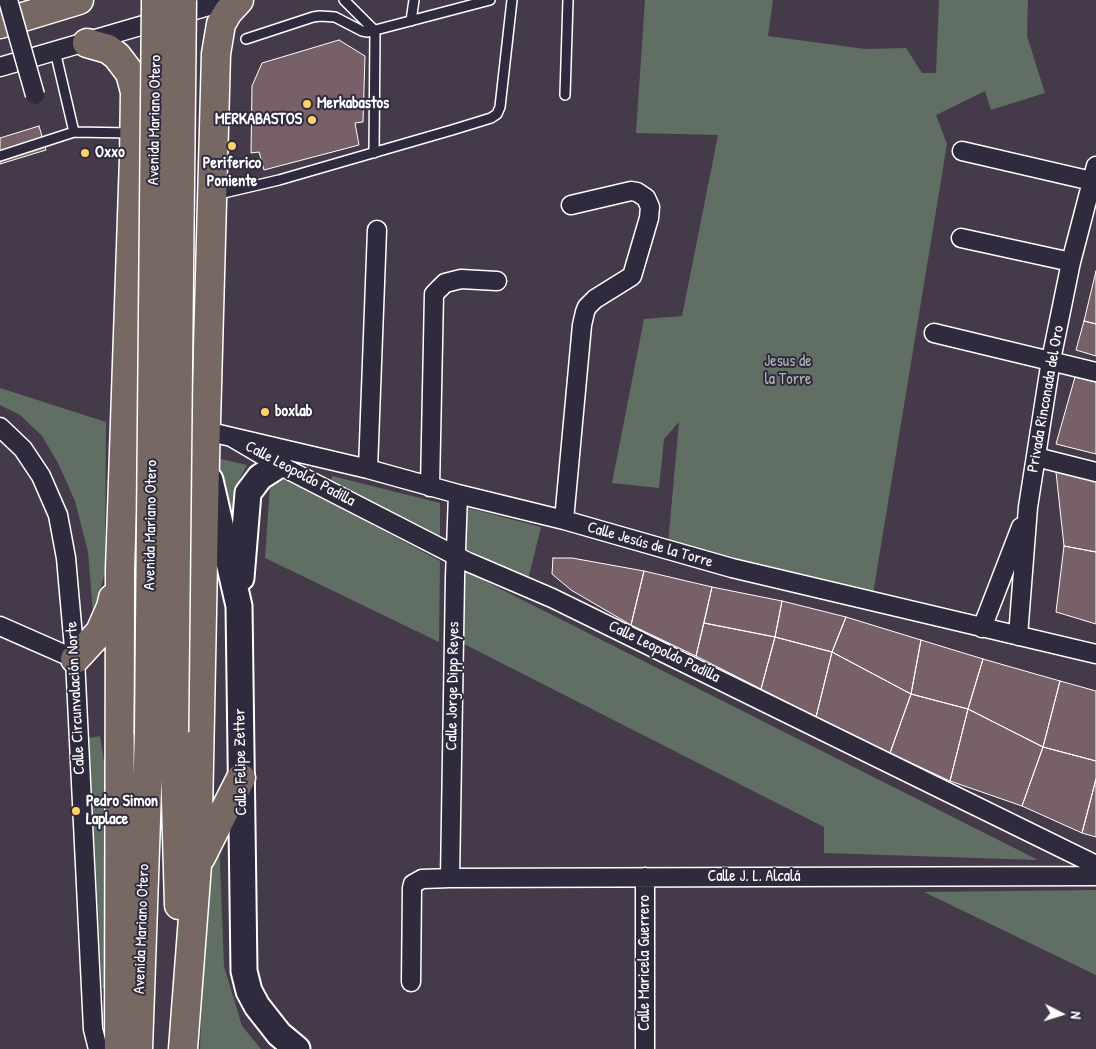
<!DOCTYPE html>
<meta charset="utf-8">
<style>
body{margin:0}
#map{position:relative;width:1096px;height:1049px;overflow:hidden;background:#453a4a;font-family:"Patrick Hand",sans-serif}
canvas{display:block}
.north{position:absolute;left:1036px;top:989px;width:50px;height:50px;-webkit-text-stroke:4px #2f2a3d;paint-order:stroke;rotate:95deg;font-size:14px;font-weight:700;line-height:20px;text-align:center;color:#fff}
.north::after{content:'';display:block;margin:auto;width:18px;height:22px;background:#fff;clip-path:polygon(50% 0,100% 100%,50% 72%,0 100%)}
</style>
<div id="map">
<canvas width="1096" height="1049"></canvas>
<div class="north">N</div>
</div>
<script>
const c = document.querySelector('canvas').getContext('2d');
c.lineJoin = 'round';
function paint(path, color) {
  c.fillStyle = color;
  c.fill(path, 'evenodd');
}
function shape(rows) {
  const path = new Path2D();
  for (const r of rows) {
    path.moveTo(r[0], r[1]);
    for (let i = 2; i < r.length; i += 2) path.lineTo(r[i], r[i + 1]);
  }
  return path;
}
function stroke(path, color, width, dash) {
  c.strokeStyle = color;
  c.lineWidth = width;
  c.lineCap = dash ? 'butt' : 'round';
  c.setLineDash(dash || []);
  c.stroke(path);
}
function drawText(font, color, halo, rows, align = 'center') {
  c.font = font + ' "Patrick Hand",sans-serif';
  c.lineWidth = 4;
  c.setLineDash([]);
  c.textBaseline = 'middle';
  c.strokeStyle = halo;
  c.fillStyle = color;
  for (const [text, x, y, turn = 0] of rows) {
    c.save();
    c.translate(x, y);
    c.rotate((+turn || 0) * Math.PI / 180);
    c.textAlign = isNaN(turn) ? turn : align;
    if (halo) c.strokeText(text, 0, 0);
    c.fillText(text, 0, 0);
    c.restore();
  }
}
const green = shape([
 [645,0,773,0,768,36,865,49,906,48,922,73,936,73,939,0,1028,0,1027,36,1045,93,991,110,985,91,936,115,947,144,873,594,668,544,679,422,664,439,659,488,612,483,644,319,682,316,718,135,636,133],
 [0,388,106,422,105,573,93,613,88,552,75,501,58,463,42,436,20,415,0,405],
 [216,458,247,465,237,484,230,535],
 [332,476,440,503,440,536,331,482],
 [287,479,440,561,439,642,265,558,270,485],
 [464,507,541,527,528,580,463,547],
 [463,570,1038,860,824,853,824,827,462,643],
 [100,736,106,774,108,988,102,988,89,738],
 [219,837,224,966,242,1026,261,1049,200,1049,206,859],
 [1096,890,1096,975,924,892]
]);
const building = shape([
 [339,40,365,56,363,122,355,123,359,145,264,170,259,152,251,153,252,86,262,63,339,40],
 [39,126,46,150,0,164,0,138,39,126],
 [1096,271,1096,324,1084,321,1096,271],
 [1084,321,1096,324,1096,356,1076,350,1084,321],
 [1075,377,1096,382,1096,454,1056,444,1075,377],
 [1056,472,1096,481,1096,552,1064,546,1056,472],
 [1064,546,1096,552,1096,624,1056,612,1064,546],
 [553,558,572,558,644,571,631,625,571,590,552,574,553,558],
 [644,571,712,587,696,656,631,625,644,571],
 [712,587,782,601,775,637,704,623,712,587],
 [782,601,846,617,832,652,775,637,782,601],
 [846,617,921,640,911,694,832,652,846,617],
 [704,623,775,637,761,689,696,656,704,623],
 [775,637,832,652,816,717,761,689,775,637],
 [921,640,983,659,968,709,911,694,921,640],
 [832,652,911,694,890,753,816,717,832,652],
 [983,659,1060,681,1043,747,968,709,983,659],
 [1060,681,1096,691,1096,761,1043,747,1060,681],
 [911,694,968,709,950,781,890,753,911,694],
 [968,709,1043,747,1022,806,950,781,968,709],
 [1043,747,1096,761,1096,779,1082,833,1022,806,1043,747],
 [1096,779,1096,837,1082,833,1096,779]
]);
const lane = shape([
 [344,0,375,31,374,153],
 [411,21,414,0],
 [246,39,313,17,320,16,335,17,362,31,368,32,490,0],
 [55,51,74,132],
 [565,95,568,0],
 [0,156,74,132,131,133],
 [215,195,279,180,452,130,491,118,497,114,500,107,512,0]
]);
const street = shape([
 [0,67,229,0],
 [962,151,1096,182],
 [961,238,1071,262],
 [934,333,1096,372],
 [0,427,23,449,41,476,58,515,66,558,75,659,93,1029,98,1049],
 [206,431,368,469,458,494,564,520,732,568,1096,654],
 [233,438,279,465,468,562,552,598,1096,865],
 [1036,457,1096,472],
 [368,469,377,230],
 [430,487,434,294,445,283,461,279,497,281],
 [564,520,582,325,585,312,587,307,595,299,632,276,649,218,650,207,646,198,637,192,631,191,571,205],
 [0,626,75,659],
 [982,628,1021,527],
 [1018,636,1028,507,1051,360,1071,262,1096,166],
 [450,878,455,578,458,494],
 [411,982,412,888,413,884,422,879,450,878,1096,876],
 [645,1049,645,877]
]);
const secondary = shape([
 [210,480,239,606,244,971,249,991,257,1006,279,1034,297,1049],
 [241,578,248,493,260,477,279,465]
]);
const primary = shape([
 [87,43,108,49,117,56,130,73,135,92,134,158],
 [75,659,100,632,111,607,113,598],
 [174,732,179,905],
 [201,857,241,778],
 [119,1049,120,569,134,158,137,147,143,138,151,131,161,126,172,124],
 [138,1049,149,734],
 [183,1049,197,865,205,460,216,54,221,24,228,12,239,0]
]);
const highway = shape([
 [0,24,79,0]
]);
const streetBridge = shape([
 [8,0,35,95]
]);
const primaryBridge = shape([
 [174,732,182,0],
 [149,734,156,0]
]);
const markers = [
 [307,104,5,"#ffd166"],
 [312,120,5,"#ffd166"],
 [232,146,5,"#ffd166"],
 [85,153,5,"#ffd166"],
 [265,412,5,"#ffd166"],
 [76,811,5,"#ffd166"]
];
const poiNames = [
 ["Merkabastos",317,104],
 ["MERKABASTOS",302,120,"right"],
 ["Oxxo",95,153],
 ["Periferico",232,164,"center"],
 ["Poniente",232,182,"center"],
 ["boxlab",275,412],
 ["Pedro Simon",86,802],
 ["Laplace",86,820]
];
const streetNames = [
 ["Avenida Mariano Otero",155,120,-89],
 ["Privada Rinconada del Oro",1046,399,-80],
 ["Calle Leopoldo Padilla",300,474,28],
 ["Avenida Mariano Otero",151,525,-89],
 ["Calle Jesús de la Torre",650,545,16],
 ["Calle Leopoldo Padilla",664,652,26],
 ["Calle Jorge Dipp Reyes",453,686,-89],
 ["Calle Circunvalación Norte",76,698,-93],
 ["Calle Felipe Zetter",241,762,-91],
 ["Calle J. L. Alcalá",754,877],
 ["Avenida Mariano Otero",142,929,-88],
 ["Calle Maricela Guerrero",645,963,-90]
];
const parkNames = [
 ["Jesus de",788,362],
 ["la Torre",788,380]
];
paint(green, '#606e64');
paint(building, '#776067');
stroke(building, '#fff', 1);
stroke(lane, '#fff', 12);
stroke(street, '#fff', 21);
stroke(secondary, '#fff', 29);
stroke(primary, '#fff', 31);
stroke(highway, '#fff', 31);
stroke(lane, '#2f2a3d', 9);
stroke(street, '#2f2a3d', 18);
stroke(secondary, '#2f2a3d', 25);
stroke(primary, '#776864', 28);
stroke(highway, '#776864', 28);
stroke(streetBridge, '#fff', 21, []);
stroke(primaryBridge, '#fff', 31, []);
stroke(streetBridge, '#2f2a3d', 18);
stroke(primaryBridge, '#776864', 28);
for (const [x, y, r, color] of markers) {
  const dot = new Path2D();
  dot.arc(x, y, r, 0, 2 * Math.PI);
  c.fillStyle = color;
  c.fill(dot);
  stroke(dot, '#2f2a3d', 2);
}
drawText('bold 16px', '#fff', '#2f2a3d', poiNames, 'left');
drawText('16px', '#fff', '#2f2a3d', streetNames);
drawText('16px', '#b0b6b2', '#2f2a3d', parkNames);
</script>
